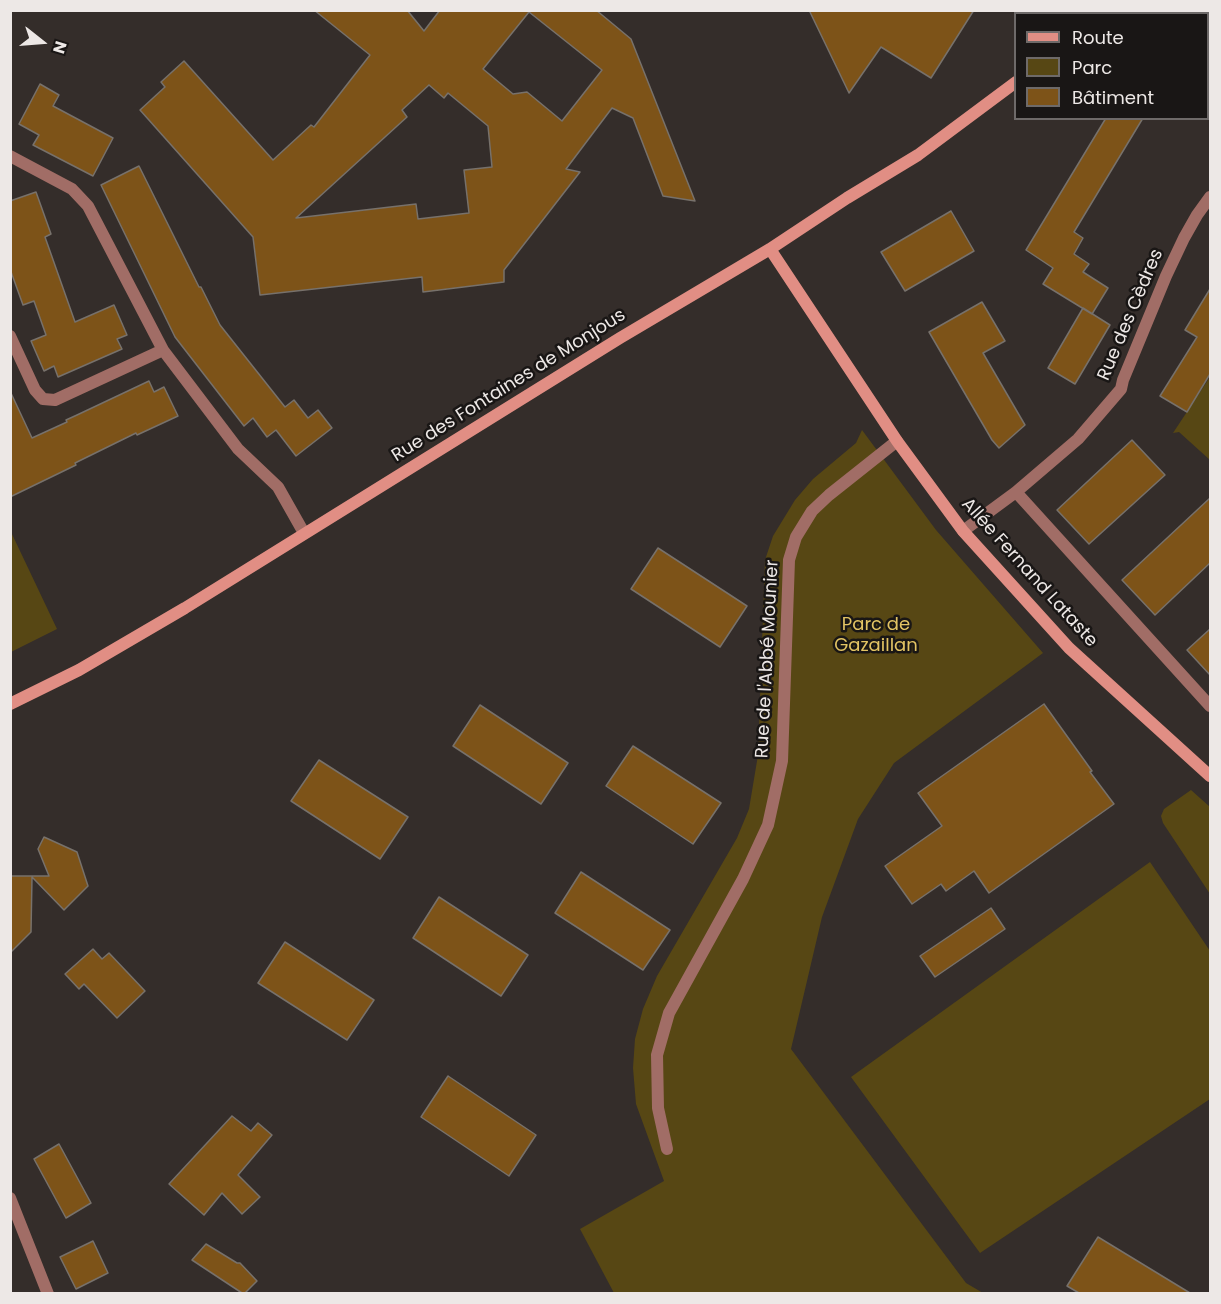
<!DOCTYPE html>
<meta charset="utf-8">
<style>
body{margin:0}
#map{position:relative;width:1221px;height:1304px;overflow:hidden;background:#342d2a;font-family:Poppins,sans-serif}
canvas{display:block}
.frame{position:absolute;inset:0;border:12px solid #ede8e6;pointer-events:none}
.legend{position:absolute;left:1014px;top:12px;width:195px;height:108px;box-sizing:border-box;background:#191615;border:2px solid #6e6a69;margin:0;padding:8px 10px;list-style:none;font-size:18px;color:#ede8e6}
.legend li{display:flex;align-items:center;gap:12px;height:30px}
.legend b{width:30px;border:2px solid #6e6a69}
.north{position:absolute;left:12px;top:12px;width:60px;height:60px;-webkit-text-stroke:4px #191615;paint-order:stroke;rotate:107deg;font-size:16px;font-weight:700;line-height:24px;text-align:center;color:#ede8e6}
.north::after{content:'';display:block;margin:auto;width:21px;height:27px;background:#ede8e6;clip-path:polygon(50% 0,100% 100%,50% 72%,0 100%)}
</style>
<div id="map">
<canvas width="1221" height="1304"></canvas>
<div class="frame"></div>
<ul class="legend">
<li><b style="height:8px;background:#e18e84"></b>Route</li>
<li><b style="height:16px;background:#574714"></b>Parc</li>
<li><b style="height:16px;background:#7d5318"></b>Bâtiment</li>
</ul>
<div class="north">N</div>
</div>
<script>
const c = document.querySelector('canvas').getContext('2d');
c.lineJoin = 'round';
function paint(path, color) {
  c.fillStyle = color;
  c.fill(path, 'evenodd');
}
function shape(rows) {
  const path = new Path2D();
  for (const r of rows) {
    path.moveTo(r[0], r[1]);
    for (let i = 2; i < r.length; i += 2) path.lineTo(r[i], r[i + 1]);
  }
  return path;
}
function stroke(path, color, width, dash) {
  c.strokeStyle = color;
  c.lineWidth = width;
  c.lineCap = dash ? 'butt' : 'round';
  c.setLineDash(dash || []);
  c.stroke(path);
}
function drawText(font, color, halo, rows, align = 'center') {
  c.font = font + ' Poppins,sans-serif';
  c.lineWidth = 5;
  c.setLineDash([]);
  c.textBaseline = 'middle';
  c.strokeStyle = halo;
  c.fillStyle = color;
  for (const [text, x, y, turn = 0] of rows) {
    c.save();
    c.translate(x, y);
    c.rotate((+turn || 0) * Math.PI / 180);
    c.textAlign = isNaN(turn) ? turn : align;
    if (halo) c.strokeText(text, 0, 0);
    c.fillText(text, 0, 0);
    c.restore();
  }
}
const green = shape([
 [1210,377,1210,460,1179,432,1173,433],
 [862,430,936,530,1043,653,894,763,858,819,822,917,791,1049,966,1283,983,1293,614,1293,580,1229,664,1181,636,1104,633,1068,635,1039,643,1009,657,976,737,838,749,809,758,755,765,560,773,536,795,500,813,479,856,443],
 [11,532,57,629,11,652,10,652],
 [1191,790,1210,807,1210,894,1163,823,1161,816,1164,809],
 [1150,862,1210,951,1210,1099,980,1253,851,1077]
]);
const building = shape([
 [314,10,407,10,424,31,440,10,596,10,631,39,695,201,663,196,633,118,612,108,566,169,580,172,504,270,504,282,423,292,422,277,260,295,253,237,140,110,165,87,161,82,184,61,273,160,311,125,314,127,370,55,314,10],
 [529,12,602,70,562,121,527,92,513,94,483,69,529,12],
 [429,85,444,98,448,93,488,126,492,167,464,170,469,213,418,219,416,204,296,218,407,117,402,110,429,85],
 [809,10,974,10,931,78,881,47,849,93,809,10],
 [40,84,59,95,53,106,113,138,93,176,33,145,39,135,19,124,40,84],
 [1106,118,1143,118,1074,232,1083,238,1074,254,1089,264,1083,272,1108,288,1092,314,1043,284,1053,268,1026,250,1106,118],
 [139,166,199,287,201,287,220,325,285,407,294,400,308,418,318,410,332,428,296,456,276,430,267,437,253,418,244,426,175,337,101,185,139,166],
 [36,192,51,234,45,237,75,322,114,305,127,335,117,339,122,349,58,377,54,366,44,371,31,341,46,335,34,301,23,305,10,269,10,201,36,192],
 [951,211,974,251,905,291,881,252,951,211],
 [1210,289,1210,374,1187,412,1160,396,1197,337,1185,330,1210,289],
 [982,302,1005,341,983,353,1025,425,999,448,992,440,929,332,982,302],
 [1083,308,1110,325,1075,384,1048,368,1083,308],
 [149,381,154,392,164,387,178,416,137,435,136,433,75,463,76,465,10,497,10,391,32,438,67,422,66,420,77,415,149,381],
 [1132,440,1165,475,1089,544,1057,510,1132,440],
 [1210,498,1210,563,1155,615,1122,580,1210,498],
 [658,548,747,606,720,647,631,589,658,548],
 [1210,629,1210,675,1187,650,1210,629],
 [1044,704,1092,771,1090,772,1114,804,989,893,974,871,946,891,941,884,912,904,885,866,942,826,918,793,1044,704],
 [480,705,568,763,541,804,453,746,480,705],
 [633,746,721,803,693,844,606,786,633,746],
 [319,760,408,817,380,859,291,801,319,760],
 [44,837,77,852,88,886,64,910,32,877,31,932,10,953,10,876,49,876,38,849,44,837],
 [581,872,670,930,643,970,555,913,581,872],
 [439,897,528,955,501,996,413,938,439,897],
 [991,908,1005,929,935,977,920,956,991,908],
 [285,942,374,1000,347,1040,258,983,285,942],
 [93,949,102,959,109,953,145,991,117,1018,84,984,79,989,65,974,93,949],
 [448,1076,536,1135,509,1176,421,1117,448,1076],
 [232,1116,251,1131,258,1123,272,1135,238,1175,260,1197,242,1214,222,1193,204,1215,169,1184,232,1116],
 [59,1144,91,1203,66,1218,34,1159,59,1144],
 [1098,1237,1190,1293,1079,1293,1067,1286,1098,1237],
 [93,1241,108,1273,76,1289,60,1257,93,1241],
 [206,1244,237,1263,240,1263,257,1281,245,1293,242,1293,192,1260,206,1244]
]);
const street = shape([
 [10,156,72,189,88,206,163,350,238,449,278,487,304,533],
 [10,336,35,390,43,399,55,400,163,350],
 [1016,492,1210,706],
 [963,531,1016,492,1078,439,1121,389,1123,380,1166,276,1184,238,1197,215,1210,197],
 [667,1149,658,1108,657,1055,669,1013,743,879,768,825,782,761,789,560,796,537,812,511,829,495,897,441],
 [10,1198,48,1294]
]);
const secondary = shape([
 [1099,14,1103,10],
 [770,249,897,441,963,531,1069,648,1210,776],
 [10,704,79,670,185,608,620,338,770,249,847,198,918,155,1016,82]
]);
const streetNames = [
 ["Rue des Cèdres",1131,315,-67],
 ["Rue des Fontaines de Monjous",509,386,-32],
 ["Allée Fernand Lataste",1029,573,48],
 ["Rue de l'Abbé Mounier",768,659,-87]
];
const parkNames = [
 ["Parc de",876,625],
 ["Gazaillan",876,646]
];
paint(green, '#574714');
paint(building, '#7d5318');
stroke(building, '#77716b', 1.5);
stroke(street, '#a16d66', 12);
stroke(secondary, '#e18e84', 12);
drawText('18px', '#ede8e6', '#191615', streetNames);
drawText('18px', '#e3c464', '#191615', parkNames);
</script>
